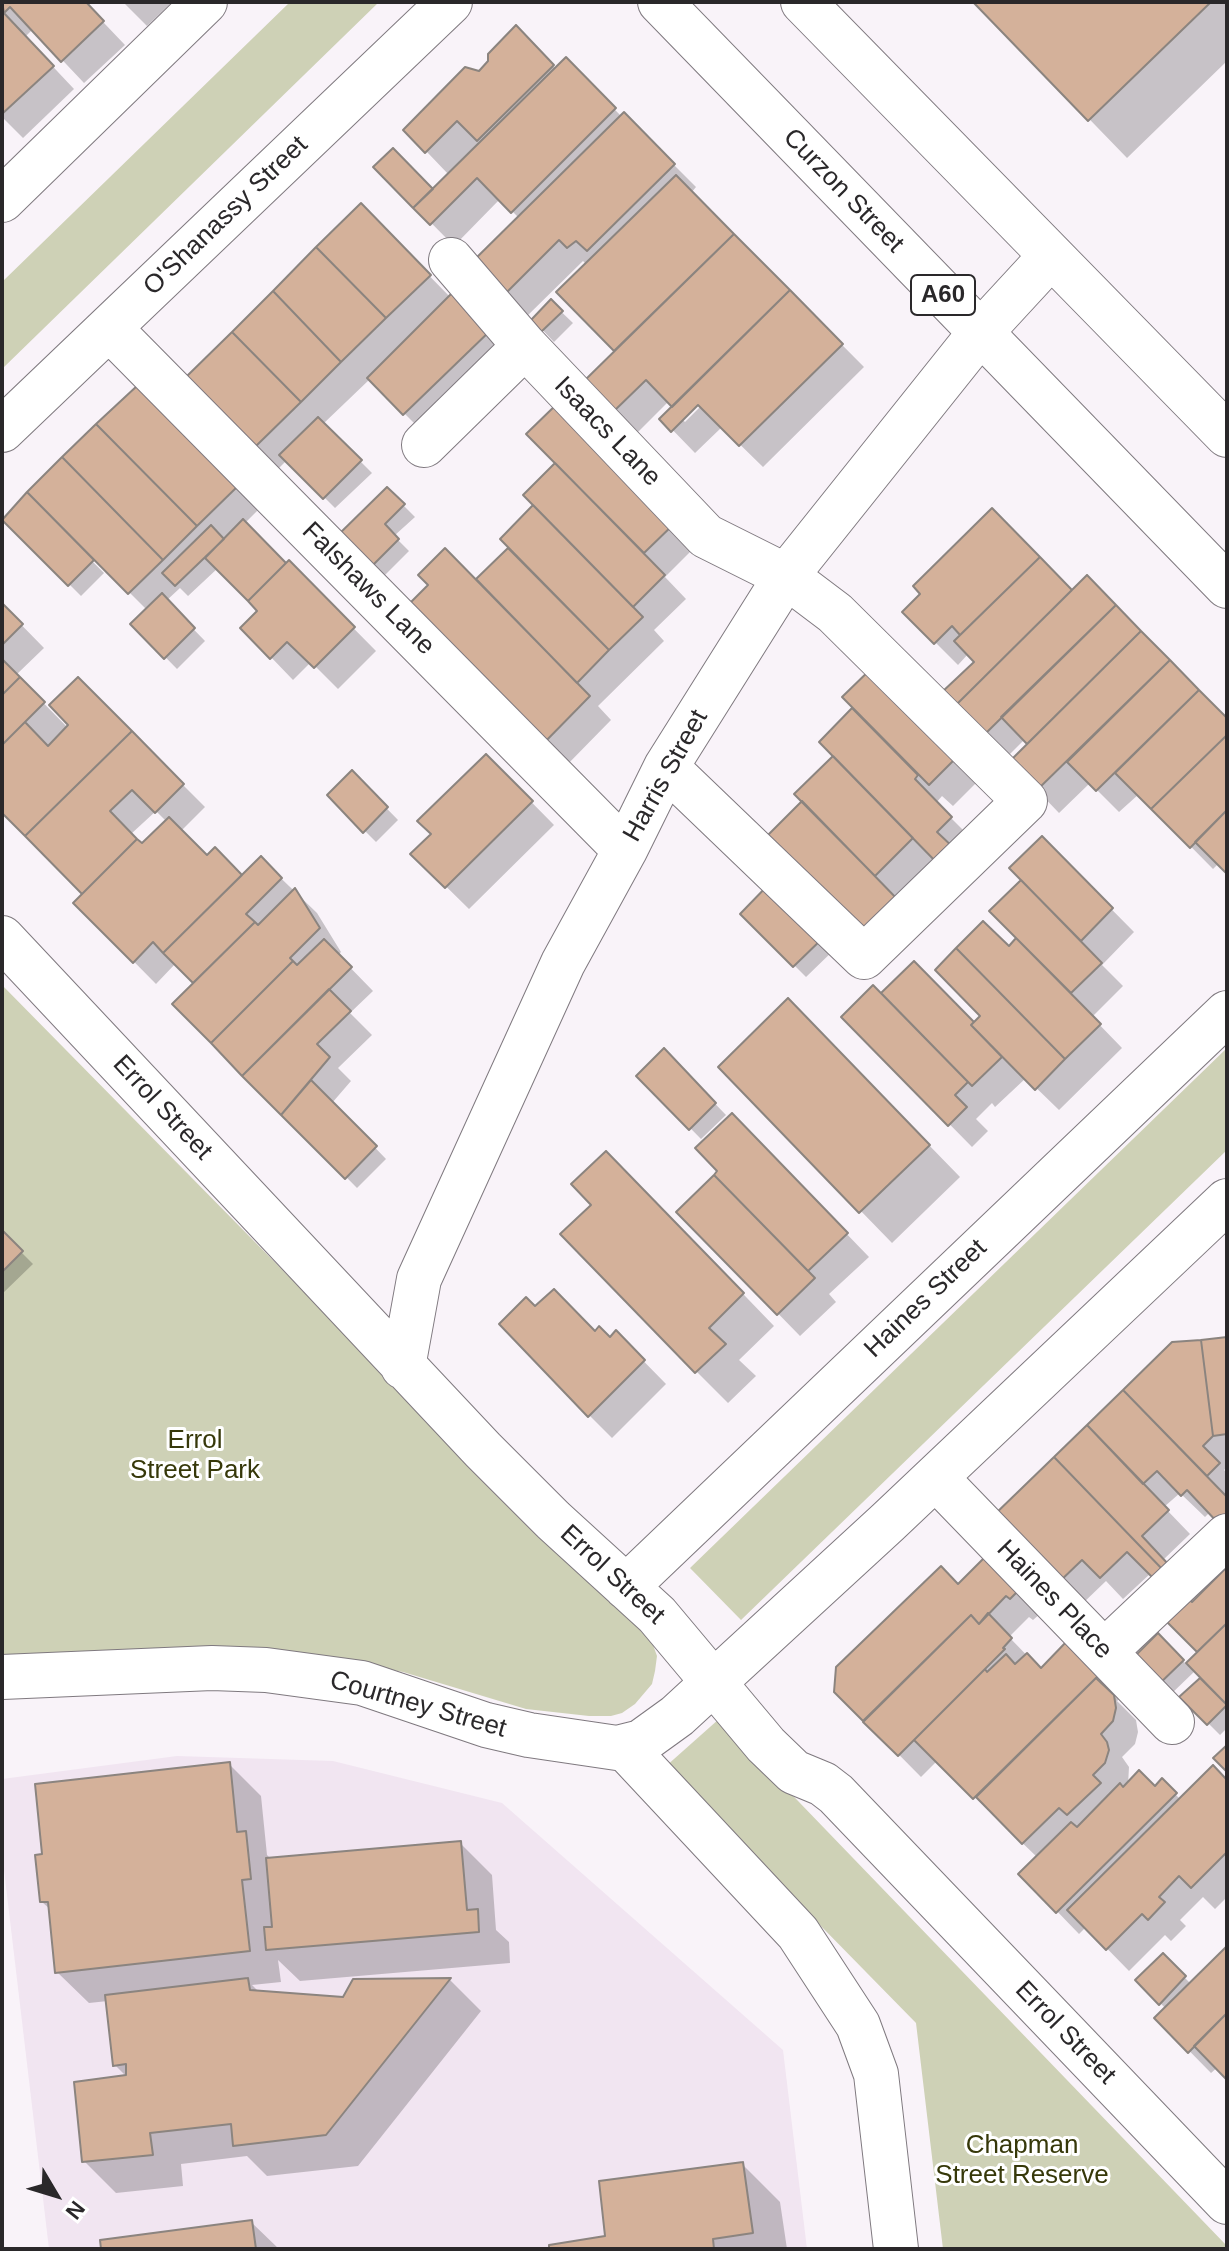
<!DOCTYPE html>
<style>
body{margin:0}
#map{position:relative;width:1229px;height:2251px;overflow:hidden;background:#f9f3f9;font-family:Arial,sans-serif}
canvas{display:block}
.frame{position:absolute;inset:0;border:4px solid #2a282a;pointer-events:none}
.north{position:absolute;left:16px;top:2155px;width:80px;height:80px;-webkit-text-stroke:6px #fff;paint-order:stroke;rotate:128deg;font-size:22px;font-weight:700;line-height:32px;text-align:center;color:#2a282a}
.north::after{content:'';display:block;margin:auto;width:28px;height:36px;background:#2a282a;clip-path:polygon(50% 0,100% 100%,50% 72%,0 100%)}
</style>
<div id="map">
<canvas width="1229" height="2251"></canvas>
<div class="frame"></div>
<div class="north">N</div>
</div>
<script>
const c = document.querySelector('canvas').getContext('2d');
c.lineJoin = 'round';
function paint(path, color) {
  c.fillStyle = color;
  c.fill(path, 'evenodd');
}
function shape(rows) {
  const path = new Path2D();
  for (const r of rows) {
    path.moveTo(r[0], r[1]);
    for (let i = 2; i < r.length; i += 2) path.lineTo(r[i], r[i + 1]);
  }
  return path;
}
function stroke(path, color, width, dash) {
  c.strokeStyle = color;
  c.lineWidth = width;
  c.lineCap = dash ? 'butt' : 'round';
  c.setLineDash(dash || []);
  c.stroke(path);
}
function drawText(font, color, halo, rows, align = 'center') {
  c.font = font + ' Arial,sans-serif';
  c.lineWidth = 6;
  c.setLineDash([]);
  c.textBaseline = 'middle';
  c.strokeStyle = halo;
  c.fillStyle = color;
  for (const [text, x, y, turn = 0] of rows) {
    c.save();
    c.translate(x, y);
    c.rotate((+turn || 0) * Math.PI / 180);
    c.textAlign = isNaN(turn) ? turn : align;
    if (halo) c.strokeText(text, 0, 0);
    c.fillText(text, 0, 0);
    c.restore();
  }
}
const built = shape([
 [177,1756,333,1761,502,1803,783,2050,807,2249,49,2249,2,1853,2,1779]
]);
const green = shape([
 [290,2,379,2,2,369,2,282],
 [2,985,566,1558,610,1595,652,1642,657,1656,655,1671,652,1684,635,1704,622,1713,611,1716,589,1716,526,1709,403,1672,349,1662,2,1664],
 [1227,1048,1227,1150,741,1620,690,1568],
 [719,1719,1227,2246,1227,2249,943,2249,916,2023,665,1767]
]);
const shadow = shape([
 [2,2,84,2,125,45,84,83,33,29,25,37,74,89,23,138,2,117],
 [123,2,172,2,147,26],
 [976,2,1227,2,1227,61,1127,158],
 [516,28,556,69,566,60,622,117,624,115,696,187,691,193,864,367,763,467,722,427,695,453,662,419,675,407,669,401,636,434,584,383,617,351,559,292,587,265,583,261,523,320,470,266,519,218,500,199,454,246,376,167,433,191,449,175,406,130,480,73],
 [704,397,707,400,685,422,682,419],
 [361,206,451,298,514,352,427,436,370,379,323,424,372,473,335,508,287,460,279,468,189,377],
 [551,302,573,323,554,342,533,320],
 [138,387,259,509,245,523,286,566,289,563,376,651,338,689,311,662,293,680,243,628,260,611,218,568,188,596,180,588,166,601,205,641,177,669,133,624,147,610,51,514,48,517,104,573,81,596,4,519],
 [558,463,697,545,665,577,686,599,654,630,664,641,598,706,611,720,564,768,406,609,476,582,511,548],
 [387,489,415,517,394,536,409,551,381,579,339,537],
 [992,511,1072,592,1087,578,1227,720,1227,871,1219,863,1213,869,1139,794,1119,812,1090,783,1059,813,1011,763,1030,744,1025,739,1007,757,944,693,977,662,969,653,958,665,905,612],
 [2,605,44,648,16,675,68,728,78,680,205,807,181,831,208,858,242,878,261,859,317,913,341,952,338,955,373,991,350,1013,372,1035,338,1068,351,1081,332,1103,386,1159,357,1188,175,1004,196,983,176,963,156,984,76,903,85,894,2,810],
 [156,811,167,822,142,846,131,834],
 [855,708,984,775,953,806,942,796,936,803,973,840,892,958,804,801,836,756,822,742],
 [486,756,554,825,469,909,413,854,433,835],
 [352,773,398,820,376,842,329,795],
 [1042,839,1134,932,1102,965,1123,986,1092,1017,1122,1048,1059,1110,1026,1078,995,1107,992,1103,976,1119,988,1131,972,1147,844,1017,881,996,914,964,974,1025,983,1016,1009,949,1019,938,1023,880],
 [743,914,836,948,806,977],
 [820,1033,960,1177,892,1243,721,1067],
 [664,1051,726,1115,701,1139,639,1076],
 [754,1138,869,1257,829,1294,836,1302,800,1336,679,1212],
 [638,1185,774,1326,739,1360,756,1376,728,1403,696,1371],
 [2,1233,33,1264,2,1294],
 [535,1309,610,1340,616,1333,666,1384,612,1438,589,1415],
 [1227,1338,1227,1467,1224,1470,1227,1473,1227,1529,1210,1512,1205,1517,1180,1493,1164,1507,1190,1534,1163,1560,1183,1596,1192,1605,1227,1570,1227,1620,1197,1650,1151,1573,1123,1599,1106,1581,1080,1606,994,1518,1173,1344],
 [987,1558,1041,1613,1033,1620,1029,1617,1009,1637,1042,1671,1068,1643,1122,1697,1117,1701,1136,1720,1138,1732,1135,1744,1122,1757,1129,1767,1128,1785,1155,1789,1162,1781,1181,1800,1227,1782,1227,1897,1215,1909,1203,1897,1180,1920,1186,1926,1171,1941,1165,1935,1129,1971,1086,1927,1079,1934,1021,1874,1038,1858,937,1761,921,1777,836,1691,958,1586],
 [1227,1626,1227,1702,1196,1670,1168,1697,1132,1662,1158,1636,1187,1665],
 [1200,1680,1227,1707,1227,1728,1220,1735,1182,1697],
 [229,1764,261,1796,267,1855,271,1859,460,1843,492,1875,496,1930,509,1942,510,1963,300,1981,278,1960,281,1982,252,1985,260,1993,344,1999,354,1981,450,1980,481,2011,358,2166,267,2176,247,2156,181,2164,183,2186,116,2193,84,2161,127,2077,115,2065,108,2001,89,2003,57,1972,51,1910,42,1902],
 [1227,1949,1227,2076,1218,2067,1211,2073,1157,2018,1166,2009,1138,1980,1163,1956,1190,1983],
 [742,2164,780,2202,787,2249,551,2249,607,2238],
 [251,2222,279,2249,103,2249]
]);
const building = shape([
 [2,2,86,2,104,21,61,62,10,7,4,13,2,2],
 [973,2,1211,2,1088,121,973,2],
 [2,11,54,66,2,114,2,11],
 [516,25,554,65,477,141,457,121,425,153,403,130,465,67,479,71,488,61,488,54,516,25],
 [566,57,616,108,511,213,477,178,430,225,413,208,566,57],
 [624,112,675,164,587,251,576,241,567,248,559,240,500,299,468,266,624,112],
 [393,148,433,189,413,208,373,167,393,148],
 [676,175,734,234,614,351,556,292,676,175],
 [361,203,431,275,386,318,316,247,361,203],
 [734,234,790,290,672,407,646,380,612,413,582,383,734,234],
 [316,247,386,318,341,362,273,291,316,247],
 [455,290,493,328,403,415,367,378,455,290],
 [790,290,843,344,739,446,698,405,671,432,659,419,790,290],
 [273,291,341,362,301,402,232,332,273,291],
 [551,299,563,311,541,332,531,320,551,299],
 [232,332,301,402,255,447,186,377,232,332],
 [138,385,238,486,197,526,96,424,138,385],
 [559,402,677,521,644,553,526,434,559,402],
 [318,417,362,460,323,499,279,455,318,417],
 [96,424,197,526,163,560,62,457,96,424],
 [62,457,163,560,128,594,27,492,62,457],
 [555,463,665,575,633,607,523,495,555,463],
 [387,487,405,504,385,524,399,539,369,569,336,537,387,487],
 [27,492,94,560,68,586,2,520,27,492],
 [533,505,643,617,609,650,500,539,533,505],
 [992,508,1040,557,960,635,952,626,934,644,902,612,920,594,913,586,992,508],
 [243,519,286,563,248,601,205,558,243,519],
 [211,525,224,539,175,586,162,573,211,525],
 [445,548,590,696,540,747,404,609,428,585,418,575,445,548],
 [508,548,609,650,577,683,476,579,508,548],
 [1040,557,1072,590,954,707,941,693,974,662,954,641,1040,557],
 [289,560,355,627,314,668,287,642,270,659,240,628,257,611,248,601,289,560],
 [1087,575,1116,605,983,736,954,707,1087,575],
 [162,593,195,628,164,659,130,624,162,593],
 [2,603,23,624,2,645,2,603],
 [1116,605,1141,631,1027,744,1001,717,1116,605],
 [1141,631,1170,660,1035,792,1008,763,1141,631],
 [2,659,20,677,2,695,2,659],
 [1170,660,1199,690,1096,791,1067,762,1170,660],
 [876,664,963,751,929,785,842,697,876,664],
 [20,677,45,702,2,745,2,695,20,677],
 [78,677,132,731,25,836,2,813,2,745,25,722,48,746,68,725,49,705,78,677],
 [1199,690,1227,718,1227,735,1151,809,1115,773,1199,690],
 [852,708,918,775,915,779,952,817,937,832,956,850,940,866,819,742,852,708],
 [132,731,184,784,155,813,132,790,110,811,137,839,82,894,25,836,132,731],
 [1227,735,1227,810,1190,848,1151,809,1227,735],
 [486,754,533,801,445,888,410,854,431,834,417,821,486,754],
 [833,756,913,838,875,876,794,794,833,756],
 [352,770,388,807,363,833,327,795,352,770],
 [802,801,901,903,868,937,768,835,802,801],
 [1227,810,1227,874,1195,842,1227,810],
 [169,817,207,855,215,847,242,875,163,953,153,942,133,963,73,903,137,839,142,843,169,817],
 [1042,836,1113,908,1081,941,1009,868,1042,836],
 [261,856,282,878,246,914,255,922,193,983,163,953,261,856],
 [1021,880,1102,963,1071,993,989,911,1021,880],
 [772,881,826,935,793,967,740,914,772,881],
 [295,888,320,928,290,958,293,961,211,1043,172,1004,255,922,258,925,295,888],
 [983,921,1009,946,1016,938,1101,1024,1065,1059,956,948,983,921],
 [324,939,352,967,242,1076,211,1043,293,961,297,965,324,939],
 [956,948,1065,1059,1035,1090,971,1025,980,1016,935,970,956,948],
 [914,961,974,1022,971,1025,1002,1057,972,1086,881,993,914,961],
 [873,985,968,1082,955,1095,967,1107,948,1126,841,1017,873,985],
 [329,989,351,1011,317,1044,330,1057,281,1115,242,1076,329,989],
 [788,998,930,1145,859,1213,718,1067,788,998],
 [664,1048,716,1103,689,1130,636,1076,664,1048],
 [311,1080,377,1146,345,1179,281,1115,311,1080],
 [732,1113,848,1233,808,1271,714,1175,717,1171,695,1148,732,1113],
 [606,1151,744,1293,709,1328,726,1344,695,1373,560,1234,591,1205,571,1184,606,1151],
 [714,1175,815,1278,777,1315,676,1212,714,1175],
 [2,1230,23,1251,2,1272,2,1230],
 [554,1289,595,1331,599,1326,610,1337,616,1330,645,1360,588,1417,499,1324,526,1297,535,1306,554,1289],
 [1227,1337,1227,1434,1213,1436,1201,1340,1227,1337],
 [1201,1340,1213,1436,1203,1446,1220,1463,1207,1476,1123,1390,1172,1342,1201,1340],
 [1123,1390,1227,1497,1227,1515,1219,1524,1187,1490,1181,1496,1157,1471,1143,1484,1087,1425,1123,1390],
 [1087,1425,1169,1510,1142,1536,1169,1565,1164,1571,1054,1457,1087,1425],
 [1054,1457,1164,1571,1154,1579,1127,1552,1100,1578,1082,1560,1056,1585,991,1518,1054,1457],
 [987,1555,1020,1589,1010,1599,1006,1596,979,1624,971,1615,863,1721,834,1692,836,1667,941,1566,958,1584,987,1555],
 [1227,1567,1227,1623,1197,1652,1161,1616,1184,1594,1192,1602,1227,1567],
 [988,1613,1012,1638,1003,1648,1005,1649,898,1756,863,1722,971,1615,979,1624,988,1613],
 [1227,1623,1227,1705,1186,1663,1227,1623],
 [1158,1633,1184,1660,1155,1688,1129,1662,1158,1633],
 [1068,1640,1101,1673,973,1799,914,1740,985,1669,987,1672,1006,1654,1015,1664,1027,1653,1041,1668,1068,1640],
 [1096,1678,1114,1695,1116,1708,1113,1721,1101,1734,1107,1742,1109,1750,1105,1763,1093,1775,1101,1783,1067,1815,1059,1808,1022,1844,976,1797,1096,1678],
 [1200,1678,1227,1705,1207,1725,1179,1697,1200,1678],
 [1227,1745,1227,1772,1213,1758,1227,1745],
 [230,1762,237,1832,246,1831,251,1879,242,1880,250,1951,55,1973,48,1902,40,1902,35,1855,42,1854,35,1784,230,1762],
 [1213,1765,1227,1780,1227,1852,1191,1888,1179,1876,1159,1897,1165,1902,1148,1920,1142,1914,1106,1950,1067,1910,1213,1765],
 [1139,1770,1155,1786,1162,1778,1177,1793,1056,1913,1018,1874,1071,1822,1077,1827,1120,1783,1123,1787,1139,1770],
 [461,1841,467,1910,478,1909,479,1932,266,1950,264,1927,272,1927,266,1858,461,1841],
 [1227,1946,1227,2013,1188,2053,1154,2018,1227,1946],
 [1163,1953,1186,1976,1159,2005,1135,1980,1163,1953],
 [248,1978,250,1990,343,1997,353,1979,451,1978,326,2135,233,2146,231,2124,150,2133,153,2155,82,2162,74,2082,126,2075,126,2064,113,2066,105,1995,248,1978],
 [1227,2013,1227,2078,1226,2079,1194,2046,1227,2013],
 [743,2162,753,2233,713,2239,714,2249,549,2249,549,2245,605,2236,599,2181,743,2162],
 [252,2220,256,2249,101,2249,100,2240,252,2220]
]);
const minor = shape([
 [2,200,205,2],
 [451,260,525,346,706,536,786,576,835,613,1025,801,864,957,666,767],
 [109,328,625,850],
 [2,430,450,2],
 [424,445,525,346],
 [2,938,483,1450,553,1520,657,1615,766,1745,794,1772,823,1784,836,1794,1227,2202],
 [403,1367,419,1279,563,963,625,850,666,767,786,576,980,333,1051,256],
 [936,1478,1172,1722],
 [626,1587,1227,1013],
 [1105,1651,1227,1536],
 [2,1677,212,1668,266,1670,362,1683,486,1725,529,1735,617,1748,641,1742,677,1716,888,1522,1227,1201],
 [624,1747,798,1933,858,2025,876,2074,896,2249]
]);
const highway = shape([
 [660,2,1227,586],
 [803,2,1227,435]
]);
const shields = [
 [943,295,64]
];
const shieldNames = [
 ["A60",943,295]
];
const streetNames = [
 ["Curzon Street",843,191,46],
 ["O'Shanassy Street",226,216,-44],
 ["Isaacs Lane",607,432,46],
 ["Falshaws Lane",368,589,45],
 ["Harris Street",666,776,-61],
 ["Errol Street",162,1108,47],
 ["Haines Street",926,1299,-44],
 ["Errol Street",612,1575,43],
 ["Haines Place",1054,1600,46],
 ["Courtney Street",418,1705,16],
 ["Errol Street",1065,2033,46]
];
const parkNames = [
 ["Errol",195,1441],
 ["Street Park",195,1471],
 ["Chapman",1022,2146],
 ["Street Reserve",1022,2176]
];
paint(built, '#f1e5f1');
paint(green, '#ced1b6');
paint(shadow, '#0003');
paint(building, '#d4b19a');
stroke(building, '#8b847f', 2);
stroke(minor, '#7f797f', 46);
stroke(highway, '#7f797f', 46);
stroke(minor, '#fff', 44);
stroke(highway, '#fff', 44);
for (const [x, y, w] of shields) {
  const box = new Path2D();
  box.roundRect(x - w / 2, y - 20, w, 40, 6);
  c.fillStyle = '#fff';
  c.fill(box);
  stroke(box, '#2a282a', 2);
}
drawText('bold 24px', '#2a282a', null, shieldNames);
drawText('26px', '#2a282a', '#fff', streetNames);
drawText('26px', '#363809', '#fff', parkNames);
</script>
